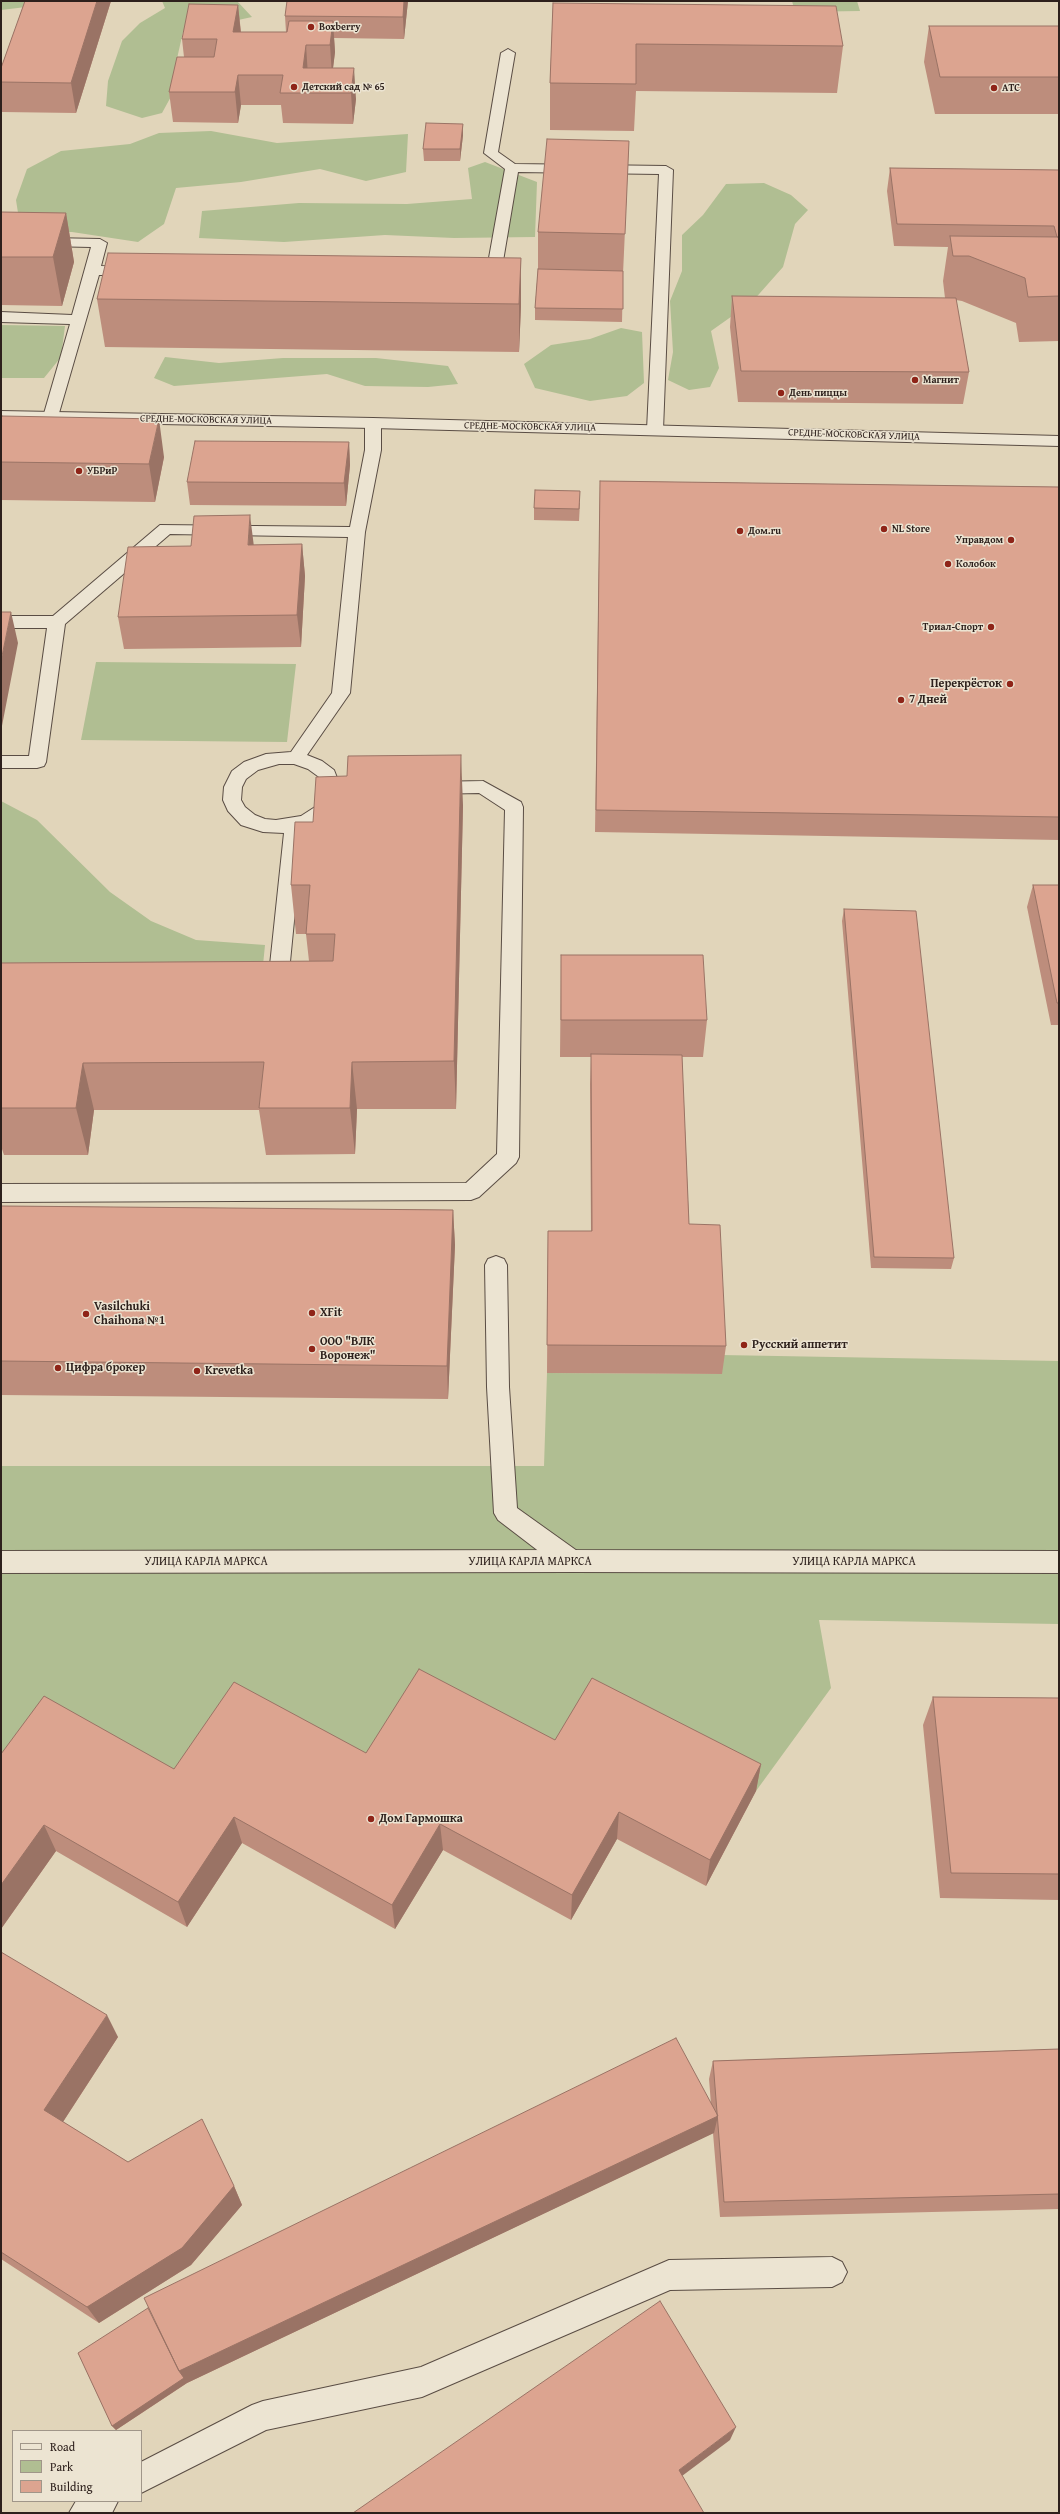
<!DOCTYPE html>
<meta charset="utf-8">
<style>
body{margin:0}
#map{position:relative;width:1060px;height:2514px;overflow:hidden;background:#e1d5ba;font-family:"Gentium Book Plus",serif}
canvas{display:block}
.frame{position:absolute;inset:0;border:2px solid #2d201c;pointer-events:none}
.legend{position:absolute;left:12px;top:2430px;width:130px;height:72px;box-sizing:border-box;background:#ece4d2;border:1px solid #a09689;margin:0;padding:5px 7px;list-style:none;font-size:12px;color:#2d201c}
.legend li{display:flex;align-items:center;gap:8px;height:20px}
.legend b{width:20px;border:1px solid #a09689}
</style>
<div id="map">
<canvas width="1060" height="2514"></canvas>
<div class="frame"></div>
<ul class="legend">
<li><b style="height:5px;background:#ece4d2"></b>Road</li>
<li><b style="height:11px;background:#b0be92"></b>Park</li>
<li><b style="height:11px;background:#dca490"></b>Building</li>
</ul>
</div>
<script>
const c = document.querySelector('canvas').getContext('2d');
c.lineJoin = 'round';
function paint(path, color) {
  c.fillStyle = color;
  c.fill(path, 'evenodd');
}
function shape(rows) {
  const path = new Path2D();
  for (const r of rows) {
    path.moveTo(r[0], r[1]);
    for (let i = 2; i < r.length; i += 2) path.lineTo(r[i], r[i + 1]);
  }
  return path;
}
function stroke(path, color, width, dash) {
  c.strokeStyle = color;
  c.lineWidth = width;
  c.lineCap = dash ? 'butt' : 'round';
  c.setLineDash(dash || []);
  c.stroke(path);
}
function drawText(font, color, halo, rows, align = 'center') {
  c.font = font + ' "Gentium Book Plus",serif';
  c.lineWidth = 3;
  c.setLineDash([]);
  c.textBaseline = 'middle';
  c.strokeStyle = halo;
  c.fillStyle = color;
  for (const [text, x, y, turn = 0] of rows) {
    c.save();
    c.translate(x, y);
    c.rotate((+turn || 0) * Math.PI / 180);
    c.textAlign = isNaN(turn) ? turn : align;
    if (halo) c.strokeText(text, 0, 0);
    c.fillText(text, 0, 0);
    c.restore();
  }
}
const green = shape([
 [1,1,32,1,26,7,1,10],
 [162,1,237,1,252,17,183,32,176,63,179,82,162,113,142,118,106,106,108,81,122,41,140,23,165,8],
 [792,1,857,1,860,11,795,12],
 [211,131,277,143,408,134,406,172,366,181,320,169,241,182,176,188,164,224,138,242,72,232,21,232,16,200,27,169,61,151,130,144,159,133],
 [485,162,537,182,535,237,454,238,385,235,284,242,199,238,202,211,299,203,407,204,472,199,468,168],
 [764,183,791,195,808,210,795,224,783,267,752,302,711,331,719,368,710,387,689,390,668,380,673,352,670,301,682,271,682,235,703,215,726,184],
 [1,325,65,326,61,357,44,378,1,378],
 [621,328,642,332,644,383,627,396,590,401,535,388,524,364,551,345,590,339],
 [165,357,219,363,283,358,376,358,448,366,458,384,428,387,365,386,327,374,174,386,154,378],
 [96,662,296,664,287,742,81,740],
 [1,801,37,820,110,892,151,921,196,940,265,945,263,965,1,963],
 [721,1355,1059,1361,1059,1624,819,1620,831,1688,756,1791,555,1768,370,1780,183,1796,1,1798,1,1466,544,1466,547,1373,722,1374]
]);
const service = shape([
 [508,49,515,53,498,152,515,164,666,166,673,170,663,430,661,433,655,435,647,430,659,174,518,172,501,273,494,277,480,277,473,273,475,270,487,269,505,169,484,153,501,53,508,49],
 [1,237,100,239,107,243,101,266,134,267,141,271,134,275,99,275,57,420,45,420,43,417,70,324,1,322,1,312,72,315,91,247,1,245,1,237],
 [373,418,381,423,381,450,365,532,350,693,307,755,322,761,334,770,341,788,339,800,329,817,315,826,303,829,289,972,286,977,279,979,260,979,253,977,250,972,253,967,270,965,284,833,263,832,241,825,228,811,223,800,224,787,232,771,244,762,266,754,291,752,332,693,348,537,170,534,65,624,46,762,44,766,37,768,1,768,1,756,29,756,47,628,1,628,1,616,53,616,160,525,350,527,365,450,365,423,373,418],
 [279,764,294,764,308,769,319,777,323,788,321,799,315,807,301,816,276,820,265,819,255,815,245,807,241,800,242,787,246,779,258,770,279,764],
 [483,781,521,802,523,807,519,1157,516,1163,479,1197,471,1200,1,1202,1,1184,466,1183,497,1154,505,810,479,793,432,794,425,793,423,788,425,783,432,782,483,781],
 [496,1256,504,1259,507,1265,509,1387,517,1508,580,1553,583,1561,580,1569,571,1572,562,1569,498,1520,494,1513,487,1387,485,1265,488,1259,496,1256],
 [832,2257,842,2262,847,2272,842,2282,832,2287,670,2290,422,2397,266,2430,141,2493,141,2462,252,2405,263,2401,421,2367,669,2260,832,2257],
 [76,2501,118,2501,112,2513,69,2513,76,2501]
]);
const pedestrian = shape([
 [571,1550,580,1553,583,1561,580,1569,571,1572,1,1573,1,1551,571,1550]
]);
const minor = shape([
 [571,1550,1059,1551,1059,1573,571,1572,562,1569,559,1561,562,1553,571,1550]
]);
const tertiary = shape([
 [1,411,373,418,1059,436,1059,446,373,428,1,421,1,411]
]);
const wall = shape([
 [25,1,111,1,76,113,2,112,1,106,1,68],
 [408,1,404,39,334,38,335,52,333,68,356,99,353,124,283,123,281,105,241,105,238,123,173,122,169,92,184,57,182,39,238,5,241,32,286,32,285,16],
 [553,3,843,46,837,93,636,91,634,131,550,130,550,83],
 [929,26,1059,26,1059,114,935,114,924,62],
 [463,124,463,135,460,161,424,161,423,149],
 [629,141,623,274,622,322,535,320,535,308,538,269,538,232],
 [890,168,1059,170,1059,341,1019,342,1016,323,962,301,956,300,969,372,963,404,738,402,730,327,732,296,945,298,943,281,948,247,894,246,887,191],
 [1,212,66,213,74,262,62,306,1,305],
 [521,258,521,306,519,352,105,347,97,299],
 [1,419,164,457,155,502,1,500],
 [349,442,350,465,346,506,190,505,187,482],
 [600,481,1059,487,1059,840,595,832],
 [580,503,579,521,534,520,534,508],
 [302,544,305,576,301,647,124,649,118,617,191,546],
 [463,805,456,1109,357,1109,355,1154,266,1155,259,1110,94,1110,88,1155,4,1155,1,1146,1,963,309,961,306,934,296,934,291,885],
 [1033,885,1059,885,1059,1025,1051,1025,1027,907],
 [844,909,954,1258,951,1269,871,1268,842,921],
 [561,955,707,1020,703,1057,682,1057,689,1224,726,1346,722,1374,547,1373,548,1231,591,1231,590,1084,591,1057,560,1057],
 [1,1206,453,1210,455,1245,448,1399,1,1395],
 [933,1697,1059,1698,1059,1900,940,1898,923,1725],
 [555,1740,761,1764,756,1791,706,1886,617,1839,571,1920,443,1850,395,1929,242,1843,187,1927,56,1851,1,1929,1,1754,174,1769,366,1753],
 [1,1952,118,2037,63,2122,128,2162,234,2186,242,2205,191,2265,99,2323,1,2259],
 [1059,2049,1059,2209,720,2217,713,2133,187,2383,116,2430,112,2426,78,2353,711,2104,709,2079,713,2061]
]);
const shadedWall = shape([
 [97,1,111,1,76,113,71,83],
 [404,1,408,1,404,39,403,17],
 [238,5,241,35,233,32],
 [333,21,335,52,332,76,330,45],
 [306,45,308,76,303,68],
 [354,68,356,99,353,124,351,93],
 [238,75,241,105,238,123,235,92],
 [463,124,463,135,460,161,460,149],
 [66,213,74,262,62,306,53,257],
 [521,258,521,306,519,352,519,304],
 [159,419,164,457,155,502,149,464],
 [349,442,350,465,346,506,344,483],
 [250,515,254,547,248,545],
 [302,544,305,576,301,647,297,615],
 [11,612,18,643,1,731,1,661],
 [461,755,463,805,456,1109,454,1061],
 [352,1062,357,1109,355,1154,350,1108],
 [83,1063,94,1110,88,1155,76,1108],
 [453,1210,455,1245,448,1399,447,1366],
 [761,1764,756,1791,706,1886,710,1860],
 [619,1812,617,1839,571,1920,572,1895],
 [234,1817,242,1843,187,1927,178,1902],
 [440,1824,443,1850,395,1929,392,1905],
 [44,1825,56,1851,1,1929,1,1885],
 [107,2015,118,2037,57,2131,44,2110],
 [718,2116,714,2133,187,2383,116,2430,112,2426,179,2371],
 [234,2186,242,2205,191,2265,99,2323,87,2307],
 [736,2427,730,2440,674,2482,679,2470]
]);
const building = shape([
 [25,1,97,1,71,83,1,82,1,68,25,1],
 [287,1,404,1,403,17,285,16,287,1],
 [553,3,836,6,843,46,636,44,636,84,550,83,553,3],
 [189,4,238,5,233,32,287,32,289,21,333,21,330,45,306,45,303,68,354,68,351,93,280,93,283,75,238,75,235,92,169,92,177,57,214,57,217,39,182,39,189,4],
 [929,26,1059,26,1059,77,940,77,929,26],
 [426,123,463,124,460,149,423,149,426,123],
 [547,139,629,141,625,234,538,232,547,139],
 [890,168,1059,170,1059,237,1057,237,1054,226,897,224,890,168],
 [1,212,66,213,53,257,1,257,1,212],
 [950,236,1059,237,1059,296,1028,297,1025,278,969,256,953,256,950,236],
 [108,253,521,258,519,304,97,299,108,253],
 [538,269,623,271,623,309,535,308,538,269],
 [732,296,956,298,969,372,741,371,732,296],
 [2,416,159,419,149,464,1,462,1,419,2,416],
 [195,441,349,442,344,483,187,482,195,441],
 [600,481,1059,487,1059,817,596,810,600,481],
 [535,490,580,491,579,509,534,508,535,490],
 [250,515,248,545,302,544,297,615,118,617,128,547,191,546,194,516,250,515],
 [1,612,11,612,1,661,1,612],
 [461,755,454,1061,352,1062,350,1108,259,1108,264,1062,83,1063,76,1108,1,1108,1,963,333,961,335,934,306,934,310,885,291,885,295,822,313,822,316,777,347,776,348,756,461,755],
 [1033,885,1059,885,1059,1003,1057,1003,1033,885],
 [844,909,916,911,954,1258,874,1257,844,909],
 [561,955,703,955,707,1020,561,1020,561,955],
 [591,1054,682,1055,689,1224,720,1225,726,1346,547,1345,548,1231,592,1231,591,1054],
 [1,1206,453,1210,447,1366,1,1361,1,1206],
 [419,1669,555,1740,592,1678,761,1764,710,1860,619,1812,572,1895,440,1824,392,1905,234,1817,178,1902,44,1825,1,1885,1,1754,44,1696,174,1769,234,1682,366,1753,419,1669],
 [933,1697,1059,1698,1059,1874,951,1873,933,1697],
 [1,1952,107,2015,44,2110,128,2162,202,2119,234,2186,182,2248,87,2307,1,2252,1,1952],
 [676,2038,718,2116,179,2371,144,2298,676,2038],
 [1059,2049,1059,2194,724,2202,713,2061,1059,2049],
 [660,2301,736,2427,679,2470,704,2513,353,2513,660,2301],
 [148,2308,179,2371,184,2378,112,2426,78,2353,148,2308]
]);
const markers = [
 [311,27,4,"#8f2418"],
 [294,87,4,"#8f2418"],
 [994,88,4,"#8f2418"],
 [915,380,4,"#8f2418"],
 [781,393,4,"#8f2418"],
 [79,471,4,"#8f2418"],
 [884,529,4,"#8f2418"],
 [740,531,4,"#8f2418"],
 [1011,540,4,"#8f2418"],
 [948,564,4,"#8f2418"],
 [991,627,4,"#8f2418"],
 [1010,684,4,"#8f2418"],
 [901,700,4,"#8f2418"],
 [312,1313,4,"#8f2418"],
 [86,1314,4,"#8f2418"],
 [744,1345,4,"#8f2418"],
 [312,1349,4,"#8f2418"],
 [58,1368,4,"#8f2418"],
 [197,1371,4,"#8f2418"],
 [371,1819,4,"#8f2418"]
];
const farPoinames = [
 ["Boxberry",319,27],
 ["Детский сад № 65",302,87],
 ["АТС",1002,88],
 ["Магнит",923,380],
 ["День пиццы",789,393],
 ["УБРиР",87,471],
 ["NL Store",892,529],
 ["Дом.ru",748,531],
 ["Управдом",1003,540,"right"],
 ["Колобок",956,564],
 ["Триал-Спорт",983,627,"right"]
];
const farStreetnames = [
 ["СРЕДНЕ-МОСКОВСКАЯ УЛИЦА",206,420,1],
 ["СРЕДНЕ-МОСКОВСКАЯ УЛИЦА",530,427,1],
 ["СРЕДНЕ-МОСКОВСКАЯ УЛИЦА",854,435,2]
];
const poiNames = [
 ["Перекрёсток",1002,684,"right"],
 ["7 Дней",909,700],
 ["Vasilchuki",94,1307],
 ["Chaihona №1",94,1321],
 ["XFit",320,1313],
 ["ООО \"ВЛК",320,1342],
 ["Воронеж\"",320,1356],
 ["Русский аппетит",752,1345],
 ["Цифра брокер",66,1368],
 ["Krevetka",205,1371],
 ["Дом Гармошка",379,1819]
];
const streetNames = [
 ["УЛИЦА КАРЛА МАРКСА",206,1562],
 ["УЛИЦА КАРЛА МАРКСА",530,1562],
 ["УЛИЦА КАРЛА МАРКСА",854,1562]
];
paint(green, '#b0be92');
stroke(service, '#5a4d44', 2);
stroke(pedestrian, '#5a4d44', 2);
stroke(minor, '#5a4d44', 2);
stroke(tertiary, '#5a4d44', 2);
paint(service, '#ece4d2');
paint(pedestrian, '#ece4d2');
paint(minor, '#ece4d2');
paint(tertiary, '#ece4d2');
paint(wall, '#bd8d7c');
paint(shadedWall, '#9a7365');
paint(building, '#dca490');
stroke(building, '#9a7365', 1);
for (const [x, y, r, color] of markers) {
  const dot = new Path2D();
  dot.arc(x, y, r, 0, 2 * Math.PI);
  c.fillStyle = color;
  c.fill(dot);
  stroke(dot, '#ece4d2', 1.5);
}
drawText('bold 10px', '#2d201c', '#ece4d2', farPoinames, 'left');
drawText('10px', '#2d201c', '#ece4d2', farStreetnames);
drawText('bold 12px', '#2d201c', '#ece4d2', poiNames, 'left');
drawText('12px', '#2d201c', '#ece4d2', streetNames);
</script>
